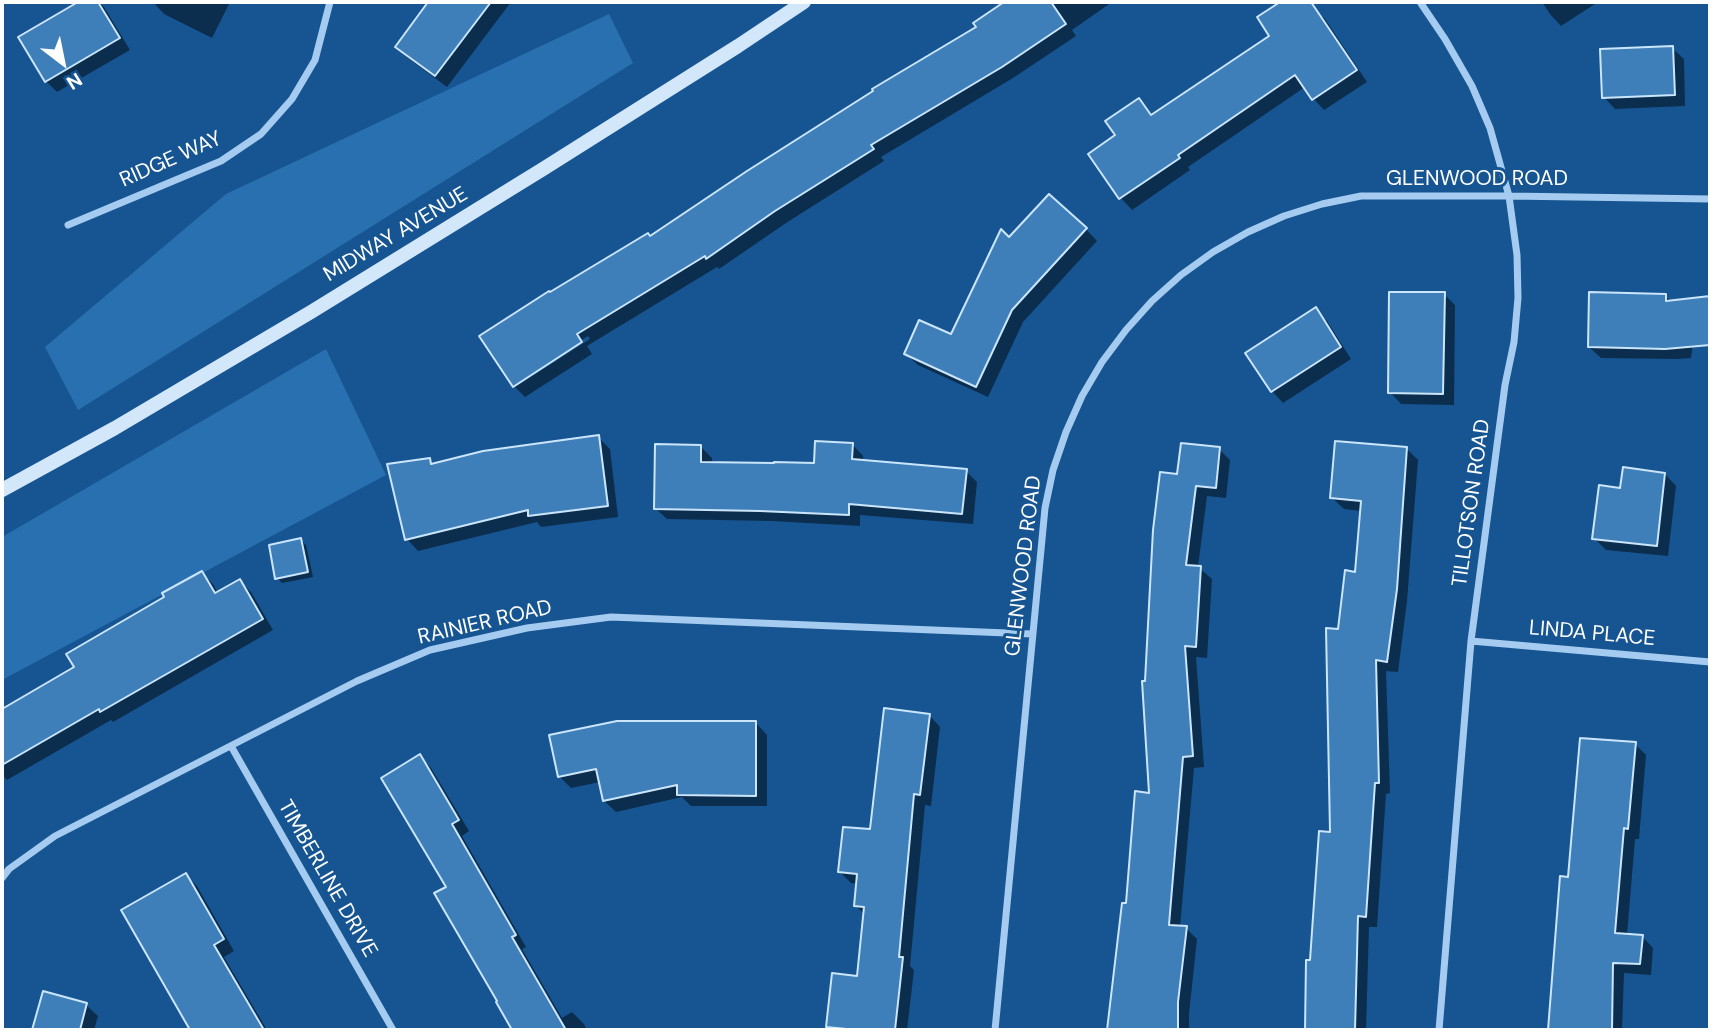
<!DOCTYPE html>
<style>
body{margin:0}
#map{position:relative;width:1712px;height:1032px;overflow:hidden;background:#165592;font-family:"DM Sans",sans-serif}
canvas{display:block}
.frame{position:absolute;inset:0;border:4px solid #fff;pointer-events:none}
.north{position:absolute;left:28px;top:28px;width:70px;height:70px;-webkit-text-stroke:5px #165592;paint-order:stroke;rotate:148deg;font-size:19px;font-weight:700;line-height:28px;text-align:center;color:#fff}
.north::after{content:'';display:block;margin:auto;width:24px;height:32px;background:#fff;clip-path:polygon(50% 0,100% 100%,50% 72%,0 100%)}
</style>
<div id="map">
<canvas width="1712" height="1032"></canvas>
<div class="frame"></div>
<div class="north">N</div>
</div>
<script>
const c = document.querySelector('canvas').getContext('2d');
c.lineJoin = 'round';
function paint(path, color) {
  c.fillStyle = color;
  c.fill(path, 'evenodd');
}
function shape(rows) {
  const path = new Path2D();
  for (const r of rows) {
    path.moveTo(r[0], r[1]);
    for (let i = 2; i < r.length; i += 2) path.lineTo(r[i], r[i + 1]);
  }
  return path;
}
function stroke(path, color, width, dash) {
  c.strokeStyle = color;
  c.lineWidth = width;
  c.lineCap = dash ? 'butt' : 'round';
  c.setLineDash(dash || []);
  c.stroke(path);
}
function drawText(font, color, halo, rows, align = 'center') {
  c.font = font + ' "DM Sans",sans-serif';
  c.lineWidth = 6;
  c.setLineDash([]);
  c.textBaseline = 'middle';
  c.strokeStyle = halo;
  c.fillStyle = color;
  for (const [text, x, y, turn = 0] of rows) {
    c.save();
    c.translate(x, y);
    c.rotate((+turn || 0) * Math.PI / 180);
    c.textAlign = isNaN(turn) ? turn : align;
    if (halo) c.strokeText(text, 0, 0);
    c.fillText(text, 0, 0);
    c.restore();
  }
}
const green = shape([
 [609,14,633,63,78,410,45,347,226,194],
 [326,349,386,475,2,680,2,537]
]);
const shadow = shape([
 [81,2,99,2,104,7,130,50,57,92,46,81,21,37],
 [153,2,230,2,212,38,164,14],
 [430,2,511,2,447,87,408,58,397,47],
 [1007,2,1112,2,1072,30,1076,36,1013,78,881,157,884,161,786,223,719,269,717,267,587,346,592,354,525,397,515,387,590,339,588,336,514,384,651,238,978,28,975,23],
 [1284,2,1304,2,1313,8,1325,19,1367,82,1324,110,1313,98,1305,87,1188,167,1190,170,1132,210,1121,198,1091,154,1118,136,1139,100,1153,116,1271,36,1259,18],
 [1542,2,1598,2,1561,26,1550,14],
 [1672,48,1684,59,1685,106,1615,109,1604,97],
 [1086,229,1097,241,1023,322,988,397,918,365,906,354,952,337,1009,239],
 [1444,294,1455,305,1454,405,1401,404,1390,392],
 [1665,296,1672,302,1697,312,1691,358,1677,359,1601,358,1589,347],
 [1315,310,1327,321,1351,359,1283,403,1272,391,1247,354],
 [598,437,610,449,618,517,541,527,537,522,418,551,407,539,429,460,434,465],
 [852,444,863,456,863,462,966,471,977,482,973,524,860,515,860,526,772,521,667,519,655,508,700,446,712,458,712,464,815,465],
 [1406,448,1418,460,1407,601,1398,672,1386,671,1390,793,1386,794,1377,927,1369,927,1366,1030,1306,1030,1308,962,1311,962,1332,834,1339,631,1357,574,1361,511,1344,509,1332,498],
 [1219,449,1230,460,1226,498,1207,496,1198,567,1212,579,1207,658,1196,657,1204,767,1194,768,1180,927,1186,928,1197,939,1189,1014,1189,1030,1106,1030,1106,1026,1110,1026,1128,905,1151,795,1146,682,1179,476],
 [1665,474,1676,486,1668,556,1606,550,1594,538,1621,490],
 [301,540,306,545,313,577,282,583,277,578],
 [202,573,213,584,218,593,240,581,251,592,273,630,113,722,111,720,7,780,2,775,2,711,76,668,166,598],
 [929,715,940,727,931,806,925,805,910,966,914,970,907,1030,832,1030,828,1027,858,978,865,915,856,906,858,884,851,883,839,871,872,831],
 [756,723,767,735,767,806,691,806,682,797,616,812,604,801,600,782,571,788,560,777,551,737],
 [1635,744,1646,755,1639,839,1635,839,1627,935,1642,936,1653,948,1651,975,1624,973,1622,1030,1551,1030,1551,1001,1569,879],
 [420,756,431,768,469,831,462,836,526,947,522,949,562,1018,572,1012,584,1024,587,1030,514,1030,498,1003,448,887],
 [186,875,197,886,234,951,224,957,267,1030,192,1030,123,911],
 [45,993,86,1005,98,1016,94,1030,34,1030]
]);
const building = shape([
 [78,2,98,2,120,38,45,82,18,37,78,2],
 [428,2,491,2,435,76,395,47,428,2],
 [1004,2,1051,2,1066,24,1002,67,871,145,874,149,775,211,706,259,705,256,577,334,582,342,513,387,479,336,549,291,550,292,648,233,650,236,747,171,873,91,872,89,976,27,973,23,1004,2],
 [1280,2,1311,2,1357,70,1312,100,1295,75,1178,155,1180,158,1119,199,1088,154,1115,135,1105,121,1139,98,1151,115,1269,36,1257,17,1280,2],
 [1673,46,1675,95,1602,98,1600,49,1673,46],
 [1049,194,1087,228,1012,310,976,387,904,354,919,320,951,334,1001,229,1009,237,1049,194],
 [1389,292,1445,292,1443,394,1388,393,1389,292],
 [1589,292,1666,294,1666,301,1710,296,1710,345,1665,349,1588,347,1589,292],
 [1316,307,1341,347,1271,392,1245,353,1316,307],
 [599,435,608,506,528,516,528,510,405,540,387,464,430,458,431,464,483,451,599,435],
 [815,441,853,443,852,459,967,469,962,514,849,504,849,515,760,511,654,509,655,444,701,445,701,462,774,463,774,462,814,463,815,441],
 [1335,441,1407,447,1397,589,1387,662,1376,660,1379,783,1375,783,1366,917,1358,916,1355,1030,1305,1030,1306,960,1310,960,1319,831,1330,832,1326,628,1338,629,1345,570,1355,572,1361,501,1330,498,1335,441],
 [1181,443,1220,447,1216,488,1196,486,1186,565,1201,566,1196,647,1185,646,1193,756,1183,757,1169,925,1187,926,1178,1002,1178,1030,1107,1030,1122,903,1126,903,1135,791,1149,793,1142,681,1145,681,1153,530,1160,472,1177,474,1181,443],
 [1623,467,1665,473,1657,546,1592,539,1599,485,1620,488,1623,467],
 [301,538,308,572,275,579,269,545,301,538],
 [202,571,215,593,240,579,263,619,100,712,99,709,2,765,2,709,74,667,66,654,164,597,162,593,202,571],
 [884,708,930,714,920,795,914,794,899,957,903,957,895,1030,857,1030,826,1027,832,973,857,976,864,907,854,906,857,874,838,872,843,827,870,829,884,708],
 [617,721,756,721,756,796,677,795,677,785,603,801,596,769,558,777,549,735,617,721],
 [1580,738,1636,742,1628,829,1624,828,1615,933,1643,935,1640,964,1613,963,1612,1030,1548,1030,1560,876,1568,877,1580,738],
 [420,754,459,820,452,824,516,935,512,937,566,1030,512,1030,496,1002,497,1001,434,893,446,887,381,778,420,754],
 [186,873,224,939,214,945,264,1030,190,1030,121,910,186,873],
 [43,991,87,1003,80,1030,32,1030,43,991]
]);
const minor = shape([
 [1420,2,1445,39,1472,86,1490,128,1509,196,1517,255,1518,298,1514,342,1505,385,1471,641,1439,1030],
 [68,225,221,161,261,134,292,99,315,60,330,2],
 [1471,641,1710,662],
 [231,746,393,1030],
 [2,878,9,869,55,836,357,681,430,650,527,628,611,617,1032,634],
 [995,1030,1045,508,1053,470,1066,432,1082,396,1102,362,1126,330,1152,301,1181,275,1213,252,1248,232,1284,216,1322,204,1361,196,1509,196,1710,199]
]);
const secondary = shape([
 [2,490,115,428,311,312,543,169,738,46,804,2]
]);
const streetNames = [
 ["RIDGE WAY",171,160,-24],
 ["GLENWOOD ROAD",1477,179],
 ["MIDWAY AVENUE",396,235,-31],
 ["TILLOTSON ROAD",1472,503,-82],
 ["GLENWOOD ROAD",1024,566,-83],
 ["RAINIER ROAD",485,623,-13],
 ["LINDA PLACE",1592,634,5],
 ["TIMBERLINE DRIVE",327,879,60]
];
paint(green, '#2970b0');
paint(shadow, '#0007');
paint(building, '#3f7fb9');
stroke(building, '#cbe5fb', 2);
stroke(minor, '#a5ccf0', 7);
stroke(secondary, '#d3e7fb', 14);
drawText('21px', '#fff', '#165592', streetNames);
</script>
